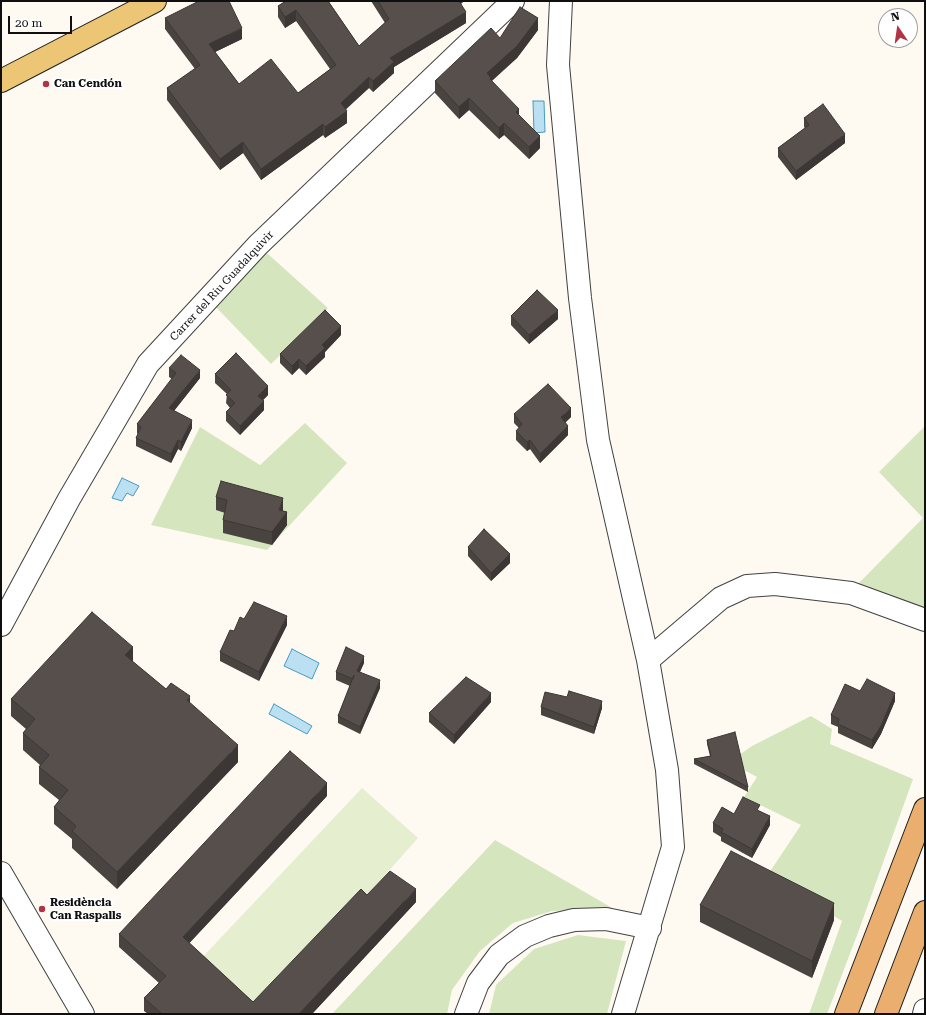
<!DOCTYPE html>
<meta charset="utf-8">
<style>
body{margin:0}
#map{position:relative;width:926px;height:1015px;overflow:hidden;background:#fefaf2;font-family:"Roboto Serif",serif}
canvas{display:block}
.frame{position:absolute;inset:0;border:2px solid #0f0f0f;pointer-events:none}
.north{position:absolute;left:878px;top:8px;width:40px;height:40px;box-sizing:border-box;background:#fff;border:1px solid #9f9f9f;border-radius:50%;rotate:347deg;font-size:11px;font-weight:700;line-height:16px;text-align:center;color:#0f0f0f}
.north::after{content:'';display:block;margin:auto;width:14px;height:18px;background:#b23342;clip-path:polygon(50% 0,100% 100%,50% 72%,0 100%)}
.scale{position:absolute;left:8px;top:16px;width:64px;height:18px;box-sizing:border-box;border:2px solid #0f0f0f;border-top:0;padding-left:5px;font-size:12px;line-height:14px;white-space:nowrap;color:#0f0f0f;-webkit-text-stroke:3px #fff;paint-order:stroke}
</style>
<div id="map">
<canvas width="926" height="1015"></canvas>
<div class="frame"></div>
<div class="north">N</div>
<div class="scale">20 m</div>
</div>
<script>
const c = document.querySelector('canvas').getContext('2d');
c.lineJoin = 'round';
function paint(path, color) {
  c.fillStyle = color;
  c.fill(path, 'evenodd');
}
function shape(rows) {
  const path = new Path2D();
  for (const r of rows) {
    path.moveTo(r[0], r[1]);
    for (let i = 2; i < r.length; i += 2) path.lineTo(r[i], r[i + 1]);
  }
  return path;
}
function stroke(path, color, width, dash) {
  c.strokeStyle = color;
  c.lineWidth = width;
  c.lineCap = dash ? 'butt' : 'round';
  c.setLineDash(dash || []);
  c.stroke(path);
}
function drawText(font, color, halo, rows, align = 'center') {
  c.font = font + ' "Roboto Serif",serif';
  c.lineWidth = 4;
  c.setLineDash([]);
  c.textBaseline = 'middle';
  c.strokeStyle = halo;
  c.fillStyle = color;
  for (const [text, x, y, turn = 0] of rows) {
    c.save();
    c.translate(x, y);
    c.rotate((+turn || 0) * Math.PI / 180);
    c.textAlign = isNaN(turn) ? turn : align;
    if (halo) c.strokeText(text, 0, 0);
    c.fillText(text, 0, 0);
    c.restore();
  }
}
const green = shape([
 [258,245,328,308,271,364,209,300],
 [305,423,347,463,267,550,151,525,200,427,260,465],
 [925,426,925,609,857,585,923,518,879,472],
 [811,716,832,729,830,744,913,779,859,930,827,1014,809,1014,842,921,767,876,801,825,744,797,757,777,729,762,752,746],
 [495,840,614,909,552,911,513,923,480,951,452,990,447,1014,332,1014],
 [578,935,626,941,607,1014,489,1014,496,985,534,949]
]);
const pitch = shape([
 [362,788,418,838,361,902,254,1014,197,963]
]);
const water = shape([
 [533,101,544,101,545,132,534,133,533,101],
 [122,478,139,486,133,496,127,493,122,501,112,498,122,478],
 [292,649,319,663,312,679,284,666,292,649],
 [274,704,312,726,307,734,269,714,274,704]
]);
const minor = shape([
 [561,1,558,65,580,298,598,440,648,660,667,770,673,847,623,1014],
 [1,625,69,499,148,364,258,245,513,1],
 [648,660,721,598,747,586,775,584,851,593,925,620],
 [1,873,83,1014],
 [466,1014,478,983,499,955,525,936,549,926,574,920,606,919,650,928],
 [924,1014,925,1010]
]);
const primary = shape([
 [1,81,155,1]
]);
const trunk = shape([
 [846,1014,925,809],
 [886,1014,925,912]
]);
const wall = shape([
 [286,1,331,1,329,2,359,46,385,23,371,1,464,1,461,4,466,23,394,67,394,73,373,92,369,88,345,109,347,123,325,138,323,135,261,180,243,153,220,170,167,100,167,88,195,69,165,29,165,18,242,39,215,52,239,84,298,93,330,69,296,21,285,28,278,17,278,6],
 [538,30,517,58,492,81,519,116,540,148,529,159,504,135,499,139,469,110,459,119,435,93,435,81,500,38],
 [804,118,845,143,796,180,778,157,778,148,805,128,804,127],
 [511,316,558,319,529,344,511,325],
 [341,335,325,352,325,357,306,375,299,368,292,375,280,363,280,354],
 [169,368,200,378,174,411,192,428,181,451,178,449,171,463,136,446,136,438,138,434,137,433,137,424,172,379,169,377],
 [215,374,268,395,263,400,264,410,240,435,226,421,226,412,230,408,226,403,227,394,215,383],
 [514,414,571,417,565,423,568,435,540,463,530,449,527,451,516,440,516,431,519,428,514,423],
 [216,497,283,511,287,525,272,545,223,533,223,520,225,513,216,510],
 [468,547,510,563,491,581,468,556],
 [244,619,287,625,259,681,220,661,220,652,234,631],
 [133,662,166,689,190,703,238,762,117,889,72,848,72,839,54,824,54,807,59,800,39,784,39,767,40,765,23,750,23,733,26,729,11,716,11,699],
 [364,663,360,672,380,688,360,734,338,723,338,716,350,686,336,680,336,672],
 [860,691,895,701,881,734,872,749,838,733,838,727,831,724,831,715],
 [491,702,454,744,429,722,429,713],
 [541,707,602,708,594,734,541,715],
 [707,740,748,787,748,792,694,764,694,759,710,756,707,744],
 [327,796,189,943,253,1002,367,895,416,902,312,1014,148,1014,144,1011,144,998,159,983,119,947,119,934],
 [760,811,770,825,752,858,721,841,721,837,713,832,713,823,734,814],
 [700,905,834,920,812,978,700,922]
]);
const shadedWall = shape([
 [456,1,464,1,456,7],
 [296,10,296,21,285,28,285,17],
 [466,12,466,23,394,67,394,73,373,92,373,81,390,58],
 [538,18,538,30,517,58,491,81,487,73],
 [242,28,242,39,209,55,209,44],
 [369,77,369,88,341,114,341,103],
 [469,98,469,110,459,119,459,107],
 [519,109,519,120,516,112],
 [347,111,347,123,325,138,325,127],
 [504,123,504,135,499,139,499,128],
 [323,124,323,135,261,180,261,169],
 [845,134,845,143,796,180,796,171],
 [540,136,540,148,529,159,529,147],
 [243,142,243,153,220,170,220,159],
 [558,310,558,319,529,344,529,335],
 [341,326,341,335,325,352,325,357,306,375,306,366,322,345],
 [299,359,299,368,292,375,292,366],
 [200,370,200,378,169,417,169,408],
 [268,386,268,395,258,405,258,396],
 [264,401,264,410,240,435,240,426],
 [571,408,571,417,561,426,561,417],
 [192,420,192,428,181,451,181,442],
 [568,426,568,435,540,463,540,454],
 [178,440,178,449,171,463,171,454],
 [530,440,530,449,527,451,527,442],
 [283,498,283,511,287,512,287,525,272,545,272,532],
 [510,554,510,563,491,581,491,573],
 [287,616,287,625,259,681,259,672],
 [133,647,133,664,125,655],
 [364,656,364,663,357,678,357,671],
 [380,680,380,688,360,734,360,727],
 [491,693,491,702,454,744,454,735],
 [895,693,895,701,881,734,872,749,872,740],
 [190,696,190,714,187,700],
 [602,701,602,708,594,734,594,727],
 [238,745,238,762,117,889,117,872],
 [327,783,327,796,183,950,183,937],
 [770,816,770,825,752,858,752,849],
 [416,889,416,902,312,1014,299,1014],
 [834,903,834,920,812,978,812,961]
]);
const building = shape([
 [199,1,229,1,242,28,209,44,239,84,271,59,298,93,336,65,296,10,285,17,278,6,286,1,328,1,359,46,389,19,378,1,459,1,466,12,390,58,394,62,373,81,369,77,341,103,347,111,325,127,323,124,261,169,243,142,220,159,167,88,200,65,165,18,199,1],
 [520,7,538,18,517,46,487,73,491,78,490,79,519,109,516,112,540,136,529,147,504,123,499,128,469,98,459,107,435,81,491,28,500,38,520,7],
 [823,104,845,134,796,171,778,148,809,125,804,118,823,104],
 [537,290,558,310,529,335,511,316,537,290],
 [325,310,341,326,322,345,325,348,306,366,299,359,292,366,280,354,325,310],
 [236,353,268,386,258,396,264,401,240,426,226,412,235,403,226,395,231,390,215,374,236,353],
 [181,355,200,370,169,408,192,420,181,442,178,440,171,454,136,438,141,427,137,424,176,373,169,368,181,355],
 [548,384,571,408,561,417,568,426,540,454,530,440,527,442,516,431,522,424,514,414,548,384],
 [221,481,283,498,279,510,287,512,272,532,223,520,227,500,216,497,221,481],
 [484,529,510,554,491,573,468,547,484,529],
 [254,602,287,616,259,672,220,652,230,630,234,631,240,617,244,619,254,602],
 [92,612,133,647,125,655,166,689,171,683,190,696,187,700,238,745,117,872,72,831,76,826,54,807,68,790,39,767,49,755,23,733,35,719,11,699,92,612],
 [346,647,364,656,357,671,380,680,360,727,338,716,354,675,353,679,336,672,346,647],
 [466,677,491,693,454,735,429,713,466,677],
 [867,679,895,693,881,726,872,740,838,724,839,719,831,715,845,684,860,691,867,679],
 [569,691,602,701,594,727,541,707,545,692,567,697,569,691],
 [735,732,748,787,694,759,711,756,707,740,735,732],
 [290,751,327,783,183,937,253,1002,361,889,367,895,390,871,416,889,299,1014,162,1014,144,998,166,976,119,934,290,751],
 [743,797,760,805,757,810,770,816,752,849,721,832,723,829,713,823,722,807,734,814,743,797],
 [731,851,834,903,812,961,700,905,731,851]
]);
const markers = [
 [46,84,4,"#b23342"],
 [42,909,4,"#b23342"]
];
const poiNames = [
 ["Can Cendón",54,84],
 ["Residència",50,903],
 ["Can Raspalls",50,916]
];
const streetNames = [
 ["Carrer del Riu Guadalquivir",222,286,-47]
];
paint(green, '#d5e6be');
paint(pitch, '#e5eecf');
paint(water, '#bbe0f1');
stroke(water, '#4899c1', 1);
stroke(minor, '#424242', 24);
stroke(primary, '#202020', 24);
stroke(trunk, '#202020', 24);
stroke(minor, '#fff', 22);
stroke(primary, '#ecc674', 22);
stroke(trunk, '#eaaf6e', 22);
paint(wall, '#4a4441');
paint(shadedWall, '#3c3735');
paint(building, '#564f4c');
stroke(building, '#3c3735', 1);
for (const [x, y, r, color] of markers) {
  const dot = new Path2D();
  dot.arc(x, y, r, 0, 2 * Math.PI);
  c.fillStyle = color;
  c.fill(dot);
  stroke(dot, '#fff', 1.5);
}
drawText('bold 11px', '#0f0f0f', '#fff', poiNames, 'left');
drawText('11px', '#0f0f0f', '#fff', streetNames);
</script>
